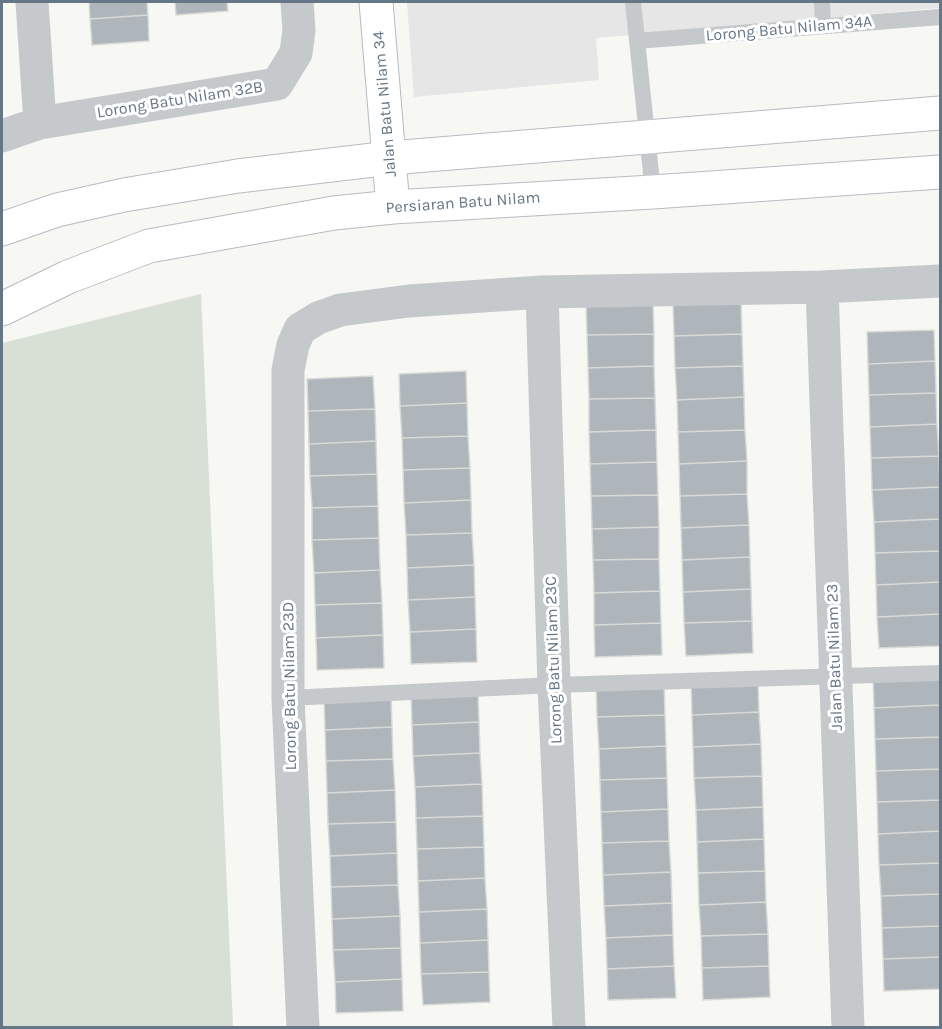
<!DOCTYPE html>
<style>
body{margin:0}
#map{position:relative;width:942px;height:1029px;overflow:hidden;background:#f7f7f4;font-family:Karla,sans-serif}
canvas{display:block}
.frame{position:absolute;inset:0;border:3px solid #657686;pointer-events:none}
</style>
<div id="map">
<canvas width="942" height="1029"></canvas>
<div class="frame"></div>
</div>
<script>
const c = document.querySelector('canvas').getContext('2d');
c.lineJoin = 'round';
function paint(path, color) {
  c.fillStyle = color;
  c.fill(path, 'evenodd');
}
function shape(rows) {
  const path = new Path2D();
  for (const r of rows) {
    path.moveTo(r[0], r[1]);
    for (let i = 2; i < r.length; i += 2) path.lineTo(r[i], r[i + 1]);
  }
  return path;
}
function stroke(path, color, width, dash) {
  c.strokeStyle = color;
  c.lineWidth = width;
  c.lineCap = dash ? 'butt' : 'round';
  c.setLineDash(dash || []);
  c.stroke(path);
}
function drawText(font, color, halo, rows, align = 'center') {
  c.font = font + ' Karla,sans-serif';
  c.lineWidth = 6;
  c.setLineDash([]);
  c.textBaseline = 'middle';
  c.strokeStyle = halo;
  c.fillStyle = color;
  for (const [text, x, y, turn = 0] of rows) {
    c.save();
    c.translate(x, y);
    c.rotate((+turn || 0) * Math.PI / 180);
    c.textAlign = isNaN(turn) ? turn : align;
    if (halo) c.strokeText(text, 0, 0);
    c.fillText(text, 0, 0);
    c.restore();
  }
}
const built = shape([
 [407,2,940,2,940,8,596,38,599,80,414,97]
]);
const green = shape([
 [201,294,233,1027,2,1027,2,343]
]);
const building = shape([
 [89,2,147,2,148,15,90,19,89,2],
 [175,2,227,2,228,11,176,15,175,2],
 [148,15,149,41,92,45,90,19,148,15],
 [653,301,654,334,587,335,586,303,653,301],
 [741,301,742,334,674,336,673,304,741,301],
 [934,330,935,361,868,364,867,332,934,330],
 [654,334,654,366,588,368,587,335,654,334],
 [742,334,743,366,675,368,674,336,742,334],
 [935,361,936,393,869,395,868,364,935,361],
 [654,366,655,398,589,399,588,368,654,366],
 [743,366,744,397,677,400,675,368,743,366],
 [466,371,467,403,400,406,399,374,466,371],
 [373,376,375,409,308,411,307,379,373,376],
 [936,393,937,424,870,427,869,395,936,393],
 [744,397,745,430,678,432,677,400,744,397],
 [655,398,656,430,589,432,589,399,655,398],
 [467,403,468,436,402,438,400,406,467,403],
 [375,409,376,441,309,444,308,411,375,409],
 [937,424,939,456,871,458,870,427,937,424],
 [656,430,657,462,590,464,589,432,656,430],
 [745,430,747,461,679,464,678,432,745,430],
 [468,436,470,468,403,470,402,438,468,436],
 [376,441,377,474,310,476,309,444,376,441],
 [939,456,940,487,872,490,871,458,939,456],
 [747,461,747,494,680,496,679,464,747,461],
 [657,462,658,495,591,496,590,464,657,462],
 [470,468,471,500,404,503,403,470,470,468],
 [377,474,378,506,312,508,310,476,377,474],
 [940,487,940,519,874,522,872,490,940,487],
 [747,494,749,525,681,528,680,496,747,494],
 [658,495,659,527,592,529,591,496,658,495],
 [471,500,472,533,406,535,404,503,471,500],
 [378,506,379,538,312,540,312,508,378,506],
 [940,519,940,551,875,553,874,522,940,519],
 [749,525,750,557,682,560,681,528,749,525],
 [659,527,659,559,593,560,592,529,659,527],
 [472,533,474,565,407,568,406,535,472,533],
 [379,538,380,570,314,573,312,540,379,538],
 [940,551,940,582,876,585,875,553,940,551],
 [750,557,751,589,683,592,682,560,750,557],
 [659,559,660,591,594,593,593,560,659,559],
 [474,565,475,597,408,600,407,568,474,565],
 [380,570,382,603,315,605,314,573,380,570],
 [940,582,940,614,877,617,876,585,940,582],
 [751,589,752,621,684,623,683,592,751,589],
 [660,591,661,623,594,625,594,593,660,591],
 [475,597,476,629,410,632,408,600,475,597],
 [382,603,383,635,316,638,315,605,382,603],
 [940,614,940,646,879,648,877,617,940,614],
 [752,621,753,653,686,656,684,623,752,621],
 [661,623,662,655,595,657,594,625,661,623],
 [476,629,477,662,411,664,410,632,476,629],
 [383,635,384,668,317,670,316,638,383,635],
 [940,674,940,705,874,708,873,676,940,674],
 [758,681,759,712,692,715,691,683,758,681],
 [664,683,665,715,597,717,596,686,664,683],
 [478,691,479,722,412,725,411,693,478,691],
 [391,696,392,727,325,730,324,698,391,696],
 [940,705,940,737,875,739,874,708,940,705],
 [759,712,761,744,693,747,692,715,759,712],
 [665,715,666,746,599,749,597,717,665,715],
 [479,722,480,753,413,756,412,725,479,722],
 [392,727,393,759,326,761,325,730,392,727],
 [940,737,940,769,876,771,875,739,940,737],
 [761,744,762,776,694,778,693,747,761,744],
 [666,746,667,778,600,780,599,749,666,746],
 [480,753,482,784,415,787,413,756,480,753],
 [393,759,395,790,327,793,326,761,393,759],
 [940,769,940,800,877,802,876,771,940,769],
 [762,776,763,807,696,810,694,778,762,776],
 [667,778,668,809,601,812,600,780,667,778],
 [482,784,483,816,416,818,415,787,482,784],
 [395,790,396,822,328,824,327,793,395,790],
 [940,800,940,831,878,834,877,802,940,800],
 [763,807,764,839,697,842,696,810,763,807],
 [668,809,669,841,602,843,601,812,668,809],
 [483,816,484,847,417,849,416,818,483,816],
 [396,822,397,853,330,856,328,824,396,822],
 [940,831,940,863,879,865,878,834,940,831],
 [764,839,765,871,698,873,697,842,764,839],
 [669,841,671,872,603,875,602,843,669,841],
 [484,847,485,878,418,881,417,849,484,847],
 [397,853,398,885,331,887,330,856,397,853],
 [940,863,940,894,881,896,879,865,940,863],
 [765,871,766,902,699,905,698,873,765,871],
 [671,872,672,903,604,906,603,875,671,872],
 [485,878,487,909,419,912,418,881,485,878],
 [398,885,400,916,332,919,331,887,398,885],
 [940,894,940,926,882,928,881,896,940,894],
 [766,902,768,934,701,936,699,905,766,902],
 [672,903,673,935,606,938,604,906,672,903],
 [487,909,488,940,420,943,419,912,487,909],
 [400,916,401,948,333,950,332,919,400,916],
 [940,926,940,957,883,959,882,928,940,926],
 [768,934,769,966,702,968,701,936,768,934],
 [673,935,674,966,607,969,606,938,673,935],
 [488,940,489,972,421,974,420,943,488,940],
 [401,948,402,979,335,982,333,950,401,948],
 [940,957,940,989,884,991,883,959,940,957],
 [674,966,676,998,608,1000,607,969,674,966],
 [769,966,770,997,703,1000,702,968,769,966],
 [489,972,490,1002,423,1005,421,974,489,972],
 [402,979,403,1011,336,1013,335,982,402,979]
]);
const lane = shape([
 [633,2,653,192],
 [822,2,823,26],
 [637,41,940,17],
 [288,698,554,685,940,673]
]);
const street = shape([
 [32,2,40,123],
 [2,136,40,123,277,84,296,53,299,30,297,2],
 [822,287,848,1028],
 [542,292,554,685,569,1028],
 [303,1028,288,698,288,370,293,345,300,329,318,318,340,310,409,301,542,292,822,287,940,281]
]);
const secondary = shape([
 [376,2,393,207],
 [2,229,57,210,124,195,238,176,390,158,940,113],
 [2,309,68,277,149,246,334,213,393,207,653,192,940,172]
]);
const streetNames = [
 ["Lorong Batu Nilam 34A",789,29,-5],
 ["Lorong Batu Nilam 32B",180,100,-9],
 ["Jalan Batu Nilam 34",385,104,-95],
 ["Persiaran Batu Nilam",463,203,-4],
 ["Jalan Batu Nilam 23",835,657,-92],
 ["Lorong Batu Nilam 23C",554,660,-92],
 ["Lorong Batu Nilam 23D",290,686,-91]
];
paint(built, '#e5e6e5');
paint(green, '#d8dfd5');
paint(building, '#aeb5bb');
stroke(building, '#d9d9d6', 1.5);
stroke(secondary, '#b7bcc1', 35);
stroke(lane, '#c5c9cc', 16);
stroke(street, '#c5c9cc', 33);
stroke(secondary, '#fff', 33);
drawText('16px', '#657686', '#fff', streetNames);
</script>
